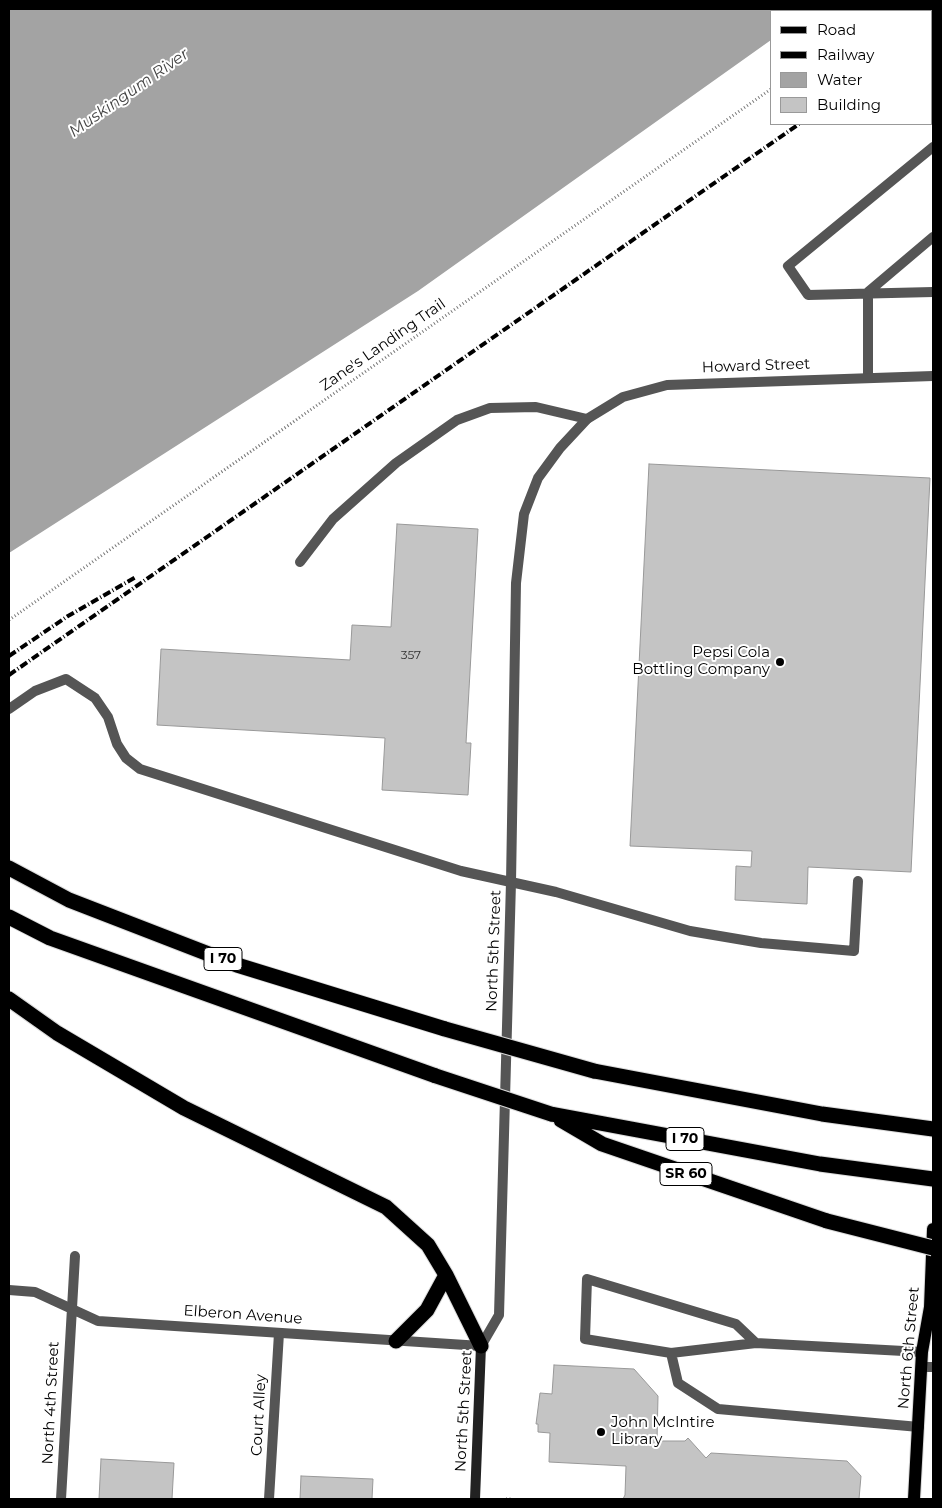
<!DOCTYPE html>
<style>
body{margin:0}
#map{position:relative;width:942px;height:1508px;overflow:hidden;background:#fff;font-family:Montserrat,sans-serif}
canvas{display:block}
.frame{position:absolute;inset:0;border:10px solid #000;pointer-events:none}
.legend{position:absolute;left:770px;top:10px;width:162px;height:115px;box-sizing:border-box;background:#fff;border:1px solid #999;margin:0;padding:6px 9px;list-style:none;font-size:15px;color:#000}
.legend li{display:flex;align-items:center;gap:10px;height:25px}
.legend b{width:25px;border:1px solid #999}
</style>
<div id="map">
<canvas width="942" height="1508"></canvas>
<div class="frame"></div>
<ul class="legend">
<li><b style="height:6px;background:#000"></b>Road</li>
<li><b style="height:6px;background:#000"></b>Railway</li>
<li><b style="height:14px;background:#a3a3a3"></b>Water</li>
<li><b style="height:14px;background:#c4c4c4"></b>Building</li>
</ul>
</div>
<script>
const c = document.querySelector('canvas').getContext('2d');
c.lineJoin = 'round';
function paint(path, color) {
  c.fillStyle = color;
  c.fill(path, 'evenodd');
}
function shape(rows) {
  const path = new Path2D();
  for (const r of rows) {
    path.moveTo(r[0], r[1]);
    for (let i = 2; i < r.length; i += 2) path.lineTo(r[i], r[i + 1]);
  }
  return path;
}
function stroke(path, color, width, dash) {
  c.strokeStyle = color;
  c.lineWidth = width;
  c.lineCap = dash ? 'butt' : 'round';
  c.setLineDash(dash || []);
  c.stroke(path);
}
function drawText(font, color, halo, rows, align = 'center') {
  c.font = font + ' Montserrat,sans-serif';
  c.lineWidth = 4;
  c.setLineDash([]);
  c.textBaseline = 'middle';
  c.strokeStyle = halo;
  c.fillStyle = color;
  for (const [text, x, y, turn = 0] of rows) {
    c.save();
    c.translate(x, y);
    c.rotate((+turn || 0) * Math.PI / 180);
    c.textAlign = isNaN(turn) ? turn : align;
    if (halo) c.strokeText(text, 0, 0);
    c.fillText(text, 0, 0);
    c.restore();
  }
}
const water = shape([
 [9,9,813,9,810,11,771,11,771,40,418,291,9,553]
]);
const building = shape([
 [649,464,930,478,911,872,808,867,807,904,735,900,736,866,751,867,752,851,630,846,649,464],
 [397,524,478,529,466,743,471,743,468,795,382,790,385,738,157,725,161,649,350,660,352,625,391,627,397,524],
 [554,1365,634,1369,658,1396,657,1441,685,1441,688,1438,706,1458,711,1453,847,1461,861,1476,859,1499,623,1499,625,1495,626,1466,549,1462,550,1433,538,1432,538,1424,536,1424,540,1393,552,1394,554,1365],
 [101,1459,174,1463,172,1499,99,1499,101,1459],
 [301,1476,373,1479,372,1499,300,1499,301,1476]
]);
const path = shape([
 [882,11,886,9],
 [9,620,771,89],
 [506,1499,512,1499]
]);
const service = shape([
 [933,147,788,266,808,295,933,292],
 [868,377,868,292,933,237],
 [300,562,333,519,396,463,457,420,490,408,536,407,587,419],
 [9,709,35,691,66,679,95,698,108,717,117,744,126,758,140,769,461,871,556,892,690,931,761,943,854,951,858,881],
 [72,1308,75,1256],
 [671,1353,585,1339,587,1279,736,1324,756,1343],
 [922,1367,933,1367],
 [919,1427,718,1409,678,1383,671,1353,756,1343,922,1352],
 [269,1499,279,1333]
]);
const minor = shape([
 [9,1290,35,1292,98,1321,481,1346,499,1315,511,882,516,583,524,514,538,478,560,448,587,419,623,397,667,385,933,376],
 [61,1499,72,1308]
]);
const secondary = shape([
 [475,1499,481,1346]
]);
const primary = shape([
 [914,1499,922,1352,930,1307,933,1229]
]);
const motorway = shape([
 [9,868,69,900,237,965,445,1029],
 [9,917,50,938,436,1076],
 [9,999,57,1033,184,1108,386,1207,428,1245,446,1275,481,1346],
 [594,1071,822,1114,933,1129],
 [551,1114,820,1164,933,1179],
 [561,1120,602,1144,827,1221],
 [396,1341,427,1310,446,1275]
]);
const rail = shape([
 [931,31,933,30],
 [9,656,68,616,136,577],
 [9,675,799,124]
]);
const motorwayBridge = shape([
 [445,1029,594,1071],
 [436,1076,551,1114],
 [827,1221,933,1248]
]);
const markers = [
 [780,662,5,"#000"],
 [601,1432,5,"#000"]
];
const numberNames = [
 ["357",411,655]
];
const shields = [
 [223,959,38],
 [685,1139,38],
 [686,1174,52]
];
const shieldNames = [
 ["I 70",223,959],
 ["I 70",685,1139],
 ["SR 60",686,1174]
];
const streetNames = [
 ["Zane's Landing Trail",383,345,-35],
 ["Howard Street",756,366,-2],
 ["North 5th Street",494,951,-88],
 ["Elberon Avenue",243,1315,4],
 ["North 6th Street",909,1348,-85],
 ["North 4th Street",51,1403,-87],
 ["North 5th Street",464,1411,-87],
 ["Court Alley",259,1415,-87]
];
const poiNames = [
 ["Pepsi Cola",770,653],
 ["Bottling Company",770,670],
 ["John McIntire",611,1423,"left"],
 ["Library",611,1440,"left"]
];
const waterNames = [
 ["Muskingum River",129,93,-35]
];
paint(water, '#a3a3a3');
paint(building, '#c4c4c4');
stroke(building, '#999', 1);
stroke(primary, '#dbdbdb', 14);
stroke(motorway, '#dbdbdb', 17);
stroke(path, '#777', 3, [1, 2.5]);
stroke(service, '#555', 10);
stroke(minor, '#555', 10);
stroke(secondary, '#222', 10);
stroke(primary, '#000', 12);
stroke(motorway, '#000', 15);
stroke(rail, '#000', 4, [8, 2.5, 1, 2.5]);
stroke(motorwayBridge, '#dbdbdb', 17, []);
stroke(motorwayBridge, '#000', 15);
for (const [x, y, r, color] of markers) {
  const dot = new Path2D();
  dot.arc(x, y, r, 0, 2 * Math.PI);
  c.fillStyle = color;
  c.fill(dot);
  stroke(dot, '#fff', 2);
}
drawText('12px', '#313131', null, numberNames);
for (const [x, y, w] of shields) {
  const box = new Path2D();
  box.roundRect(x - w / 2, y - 11.5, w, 23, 4);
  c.fillStyle = '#fff';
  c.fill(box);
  stroke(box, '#000', 1);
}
drawText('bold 14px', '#000', null, shieldNames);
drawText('15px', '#000', '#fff', streetNames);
drawText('15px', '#000', '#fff', poiNames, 'right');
drawText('italic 16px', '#444', '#fff', waterNames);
</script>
